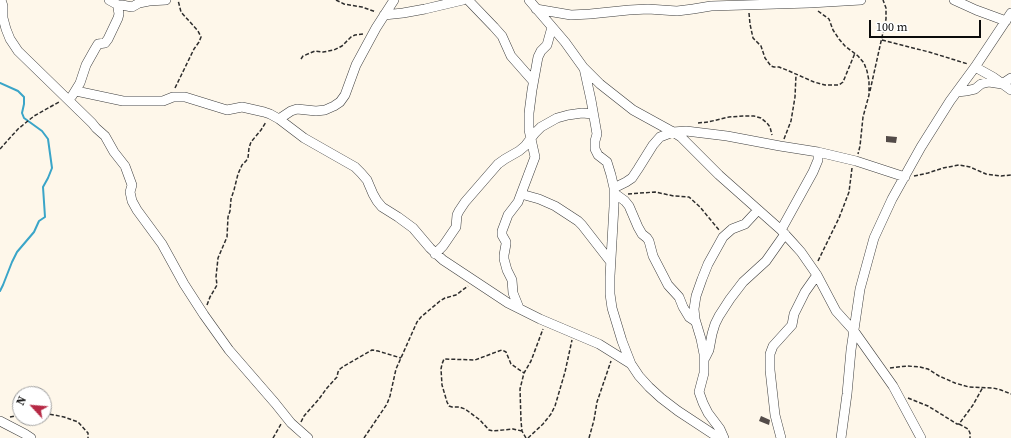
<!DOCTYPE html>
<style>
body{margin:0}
#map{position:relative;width:1011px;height:438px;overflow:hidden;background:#fef7ea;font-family:"Source Serif 4",serif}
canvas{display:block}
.north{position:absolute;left:12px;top:386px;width:40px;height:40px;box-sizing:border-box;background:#fff;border:1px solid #9d9d9d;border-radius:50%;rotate:296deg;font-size:11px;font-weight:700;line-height:16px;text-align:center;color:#0b0b0b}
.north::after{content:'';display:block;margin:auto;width:14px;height:18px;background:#b62945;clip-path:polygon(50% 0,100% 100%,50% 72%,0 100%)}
.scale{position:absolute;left:869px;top:20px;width:112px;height:18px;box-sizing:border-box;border:2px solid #0b0b0b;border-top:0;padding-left:5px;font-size:12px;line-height:14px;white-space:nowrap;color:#0b0b0b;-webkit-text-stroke:3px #fff;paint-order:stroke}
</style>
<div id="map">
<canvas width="1011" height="438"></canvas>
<div class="north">N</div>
<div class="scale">100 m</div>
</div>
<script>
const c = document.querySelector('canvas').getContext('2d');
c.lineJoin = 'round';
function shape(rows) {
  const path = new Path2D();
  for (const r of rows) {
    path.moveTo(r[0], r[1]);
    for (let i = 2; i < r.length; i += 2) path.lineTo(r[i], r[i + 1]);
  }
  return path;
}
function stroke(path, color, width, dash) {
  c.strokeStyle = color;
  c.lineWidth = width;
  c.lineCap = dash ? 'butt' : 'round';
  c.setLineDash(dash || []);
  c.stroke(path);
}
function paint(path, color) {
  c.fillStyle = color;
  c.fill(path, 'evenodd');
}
const stream = shape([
 [0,83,18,91,24,97,24,104,22,113,24,118,42,131,48,139,52,168,48,178,43,187,45,217,39,221,34,232,17,252,12,262,3,285,0,291]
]);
const building = shape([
 [886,136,897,137,896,143,886,142],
 [761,416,770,420,769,425,759,421]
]);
const path = shape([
 [336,0,344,4,362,7,376,12],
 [818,11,829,19,833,30,839,39,845,46,858,56,864,63,867,71,869,81,869,95,863,117,860,146,858,154],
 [749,13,750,24,753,38,761,46,765,58,771,66,774,67,779,67,789,71,814,82,825,85,839,85,843,82,855,53],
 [882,40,929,52,968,64],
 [301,59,303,56,315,51,323,52,334,50,342,46,351,37,355,35,364,34],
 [175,88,194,49,199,42,201,37,198,31,181,12,178,0],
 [870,91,886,19,886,8,883,0],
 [698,123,708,122,729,117,743,116,754,116,761,118,767,123,770,127,772,135],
 [784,139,791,121,795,97,796,75],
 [0,149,18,129,34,116,59,102],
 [914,176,928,173,943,168,959,165,970,167,986,174,1001,176,1011,175],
 [628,194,655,192,674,196,689,197,700,207,719,230],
 [818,261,839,218,849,192,852,168],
 [207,305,210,297,217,285,216,277,218,258,227,237,228,217,230,211,231,199,234,190,238,174,242,165,246,161,248,158,249,148,251,142,261,130,266,122],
 [890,368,907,366,920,367,928,369,939,376,955,383,969,387,993,388,1001,390,1011,394],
 [908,398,928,406,957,424,959,424,973,405,983,387],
 [44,413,64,417,78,422,88,433,88,438],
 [10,417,20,415],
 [301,422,304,416,319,399,327,388,337,377,338,372,340,369,344,366,372,350,378,351,401,358],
 [959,424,968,429,970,433,970,438],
 [522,431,513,429,493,431,489,430,480,420,465,409,459,407,452,407,449,406,447,402,442,385,441,369,442,364,444,359,475,360,499,351,502,350,506,352,511,364,524,373],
 [273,438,281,424],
 [364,438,387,404,390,396,396,369,417,322,421,317,440,301,445,298,456,295,468,286],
 [526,438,522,431,521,421,520,389,524,373,531,361,543,329],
 [528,438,543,424,551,414,555,406,565,372,572,340],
 [589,438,594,420,597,402,611,361]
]);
const street = shape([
 [1,0,3,6,3,18,6,29,10,39,18,51,92,123,96,128,105,136,114,152,125,166,132,185,130,192,132,201,137,210,162,244,184,284,204,315,229,350,275,403,291,423,308,438],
 [109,0,118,5],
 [468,0,494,27,502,36,511,56,533,81],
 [529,0,565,42,583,67,600,84,633,110,673,132,681,137,719,175,781,230,792,242,801,252,817,275,836,311,854,331,893,386,921,438],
 [954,0,976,10,1006,21],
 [536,9,571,15,590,14,629,10,648,9,677,11,693,9,711,6,810,3,861,0],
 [384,15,403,13,425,9,463,0],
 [975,67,993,77,1011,90],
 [584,68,591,100,597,134,595,141,595,149,598,155,607,162,611,175,614,188,614,206,610,276,610,294,612,308,622,341,631,364,639,376,649,387,661,398,678,411,719,438],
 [76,91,123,101,163,101,173,97,185,97,227,110,242,107,264,112,270,114,279,119,304,138,355,167,361,173,367,180,373,194,377,201,382,207,398,217,413,228,430,248,443,260,508,303,540,319,599,344,631,364],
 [957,92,966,91,975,89,981,84,989,82,1002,84,1011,78],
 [72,96,80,83,86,65,95,49,98,44,105,43,108,39,118,18,119,14,118,8,118,5,122,5,132,7,139,3,149,1,166,0],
 [279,119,291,111,297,109,316,111,325,110,334,106,340,102,345,95,356,65,376,28,394,0],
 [614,188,626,182,632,178,638,169,653,145,660,137,673,132,686,131,727,136,780,146,818,152,856,161,905,177],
 [614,193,625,201,629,206,638,227,642,234,647,238,649,241,653,256,668,285,679,297,683,307,689,317,695,321],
 [521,194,539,199,555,206,578,221,582,225,610,261],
 [781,230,813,172,818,160,818,152],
 [435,254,443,246,456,227,457,215,459,211,465,202,498,164,505,159,519,151,525,146,535,133,541,127,557,118,568,115,582,113,593,114],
 [519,308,513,293,512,280,507,270,504,259,504,255,506,244,506,242,502,235,502,231,508,215,518,202,535,157,529,130,529,113,532,90,538,57,541,51,547,45,552,27],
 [705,358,709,350,712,334,715,324,719,316,730,299,743,282,766,261,785,234],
 [0,421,25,434,31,438],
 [724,438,720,429,708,413,703,403,699,392,704,373,704,354,701,339,695,319,694,309,696,296,702,279,708,264,723,237,732,229,745,224,758,210],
 [781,438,775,415,770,370,770,354,773,346,792,325,794,314,805,292,817,275],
 [841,438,847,394,851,350,860,289,874,238,892,199,921,147,950,101,975,67,1011,13]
]);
stroke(stream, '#3aa5c8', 2);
paint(building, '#534b48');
stroke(street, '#3e3e3e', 10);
stroke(path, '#2d2d2d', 1.5, [4, 2]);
stroke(street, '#fff', 9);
</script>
